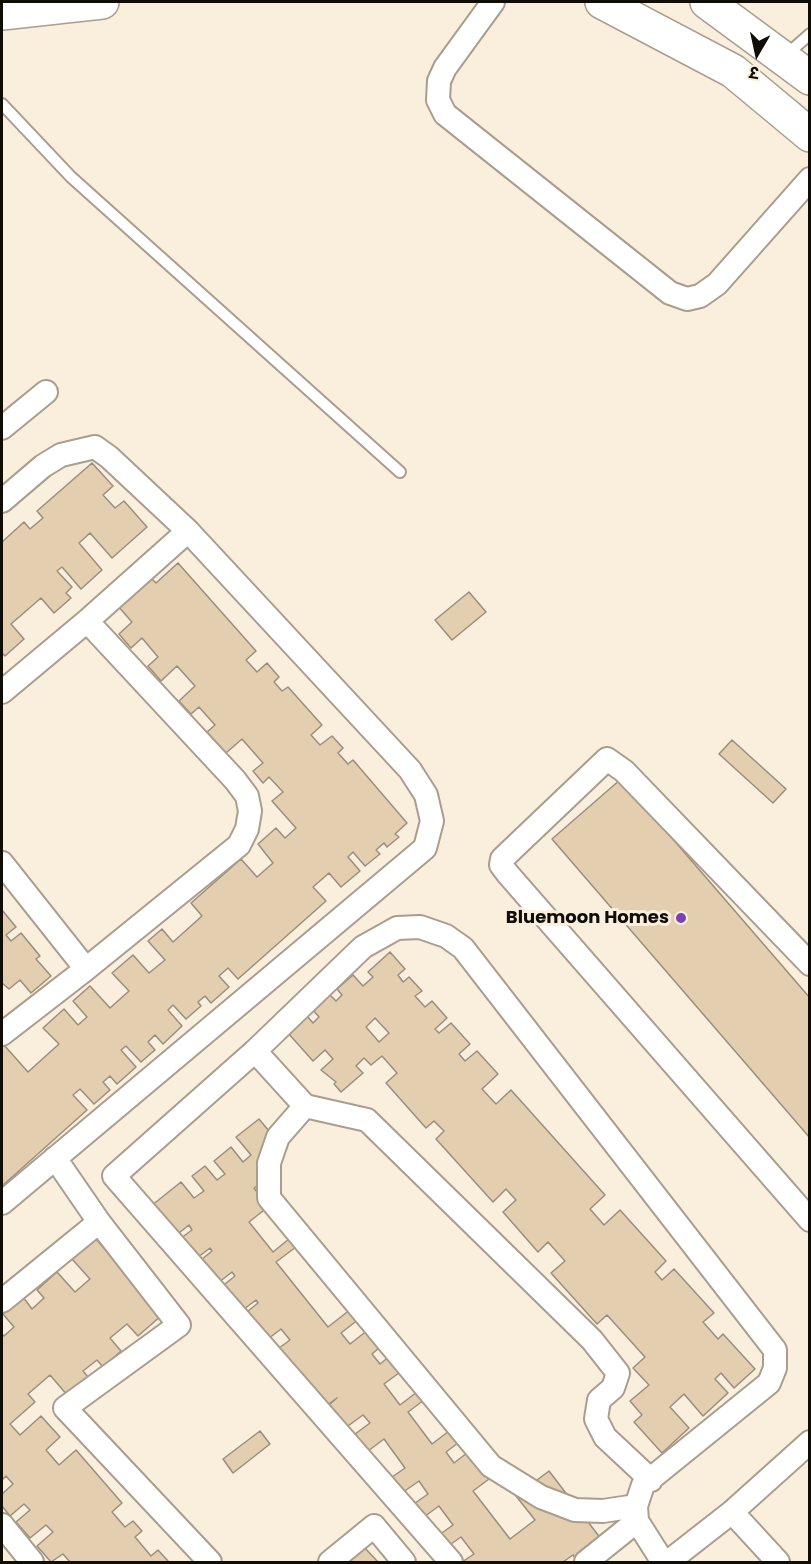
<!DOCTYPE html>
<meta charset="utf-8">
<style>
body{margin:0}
#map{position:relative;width:811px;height:1564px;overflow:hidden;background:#faefdd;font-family:Poppins,"Noto Sans Devanagari",sans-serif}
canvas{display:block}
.frame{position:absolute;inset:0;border:3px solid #100c06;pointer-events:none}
.north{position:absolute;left:727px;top:24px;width:60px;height:60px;-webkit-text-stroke:4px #faefdd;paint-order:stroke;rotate:189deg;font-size:16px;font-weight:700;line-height:24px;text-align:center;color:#100c06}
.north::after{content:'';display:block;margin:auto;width:21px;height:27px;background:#100c06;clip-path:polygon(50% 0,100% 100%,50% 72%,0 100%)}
</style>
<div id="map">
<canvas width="811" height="1564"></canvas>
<div class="frame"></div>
<div class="north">उ</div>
</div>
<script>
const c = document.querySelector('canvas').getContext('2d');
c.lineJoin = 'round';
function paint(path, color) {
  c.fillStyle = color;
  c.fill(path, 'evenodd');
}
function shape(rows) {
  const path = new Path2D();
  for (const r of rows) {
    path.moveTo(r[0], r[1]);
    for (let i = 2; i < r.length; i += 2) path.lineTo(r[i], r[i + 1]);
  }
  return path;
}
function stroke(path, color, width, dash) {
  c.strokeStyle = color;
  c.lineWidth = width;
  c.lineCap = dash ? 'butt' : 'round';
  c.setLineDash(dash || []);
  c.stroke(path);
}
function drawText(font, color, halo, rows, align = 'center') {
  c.font = font + ' Poppins,sans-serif';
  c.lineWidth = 6;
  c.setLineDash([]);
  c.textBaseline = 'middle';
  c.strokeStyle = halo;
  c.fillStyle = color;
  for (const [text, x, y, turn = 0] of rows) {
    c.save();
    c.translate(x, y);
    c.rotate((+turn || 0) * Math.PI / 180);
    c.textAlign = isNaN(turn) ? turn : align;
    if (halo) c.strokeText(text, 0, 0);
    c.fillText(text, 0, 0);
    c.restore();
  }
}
const building = shape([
 [92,463,113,486,103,495,115,508,124,501,147,527,112,558,90,533,79,543,102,570,81,589,62,567,57,571,72,587,66,593,71,598,54,613,41,598,11,624,24,639,5,656,2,653,2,542,24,522,30,529,43,518,37,511,92,463],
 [178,563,256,651,246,660,257,672,267,663,279,677,274,682,282,691,288,687,322,725,311,735,320,745,332,736,343,748,338,753,348,764,353,760,407,823,395,834,399,837,387,847,384,843,376,850,380,854,365,866,353,852,348,857,360,871,341,887,329,873,313,887,326,901,238,979,228,968,219,976,229,987,211,1003,205,996,198,1002,201,1006,186,1019,173,1005,168,1010,182,1026,163,1044,155,1035,148,1042,155,1050,141,1062,126,1046,121,1050,136,1067,117,1084,110,1076,103,1082,110,1090,94,1104,80,1089,73,1095,87,1110,2,1186,2,1047,4,1045,28,1072,59,1044,43,1028,64,1009,78,1025,87,1017,73,1001,90,986,110,1008,129,991,112,973,133,955,149,973,165,960,148,941,162,929,173,942,202,916,191,903,241,859,257,877,273,863,258,844,276,828,285,838,296,828,272,801,283,792,269,777,263,783,253,771,263,763,242,739,226,753,207,732,215,725,199,707,191,714,179,701,195,686,177,666,161,681,148,666,158,657,142,638,131,648,119,634,132,622,117,605,149,576,156,583,178,563],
 [469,592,486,612,452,640,435,620,469,592],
 [732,740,786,789,773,803,719,754,732,740],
 [621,779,810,998,810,1138,552,839,621,779],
 [2,910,16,927,6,935,11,941,21,933,40,956,36,959,51,976,31,993,20,980,9,989,2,983,2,910],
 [390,952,405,969,398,975,403,982,409,977,422,991,415,996,425,1007,432,1001,447,1018,435,1029,439,1033,451,1023,470,1044,459,1054,465,1061,477,1051,498,1074,482,1089,496,1104,511,1090,605,1195,590,1209,604,1225,620,1210,666,1261,655,1272,662,1280,674,1269,714,1313,703,1322,718,1339,723,1334,755,1369,734,1388,721,1373,715,1379,728,1393,703,1416,684,1394,670,1407,689,1428,662,1453,634,1422,642,1415,630,1401,649,1385,633,1368,645,1357,607,1315,597,1324,551,1273,565,1261,548,1242,538,1252,503,1212,516,1200,506,1189,493,1202,436,1139,444,1131,434,1121,426,1128,386,1083,397,1073,382,1056,371,1065,364,1058,356,1066,363,1073,341,1092,334,1084,336,1082,321,1070,333,1059,325,1050,313,1061,288,1033,307,1016,313,1023,319,1017,313,1010,330,995,336,1001,342,995,337,989,353,975,363,986,373,977,368,972,390,952],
 [375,1018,389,1033,379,1042,366,1027,375,1018],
 [259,1119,284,1149,257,1170,265,1180,254,1188,268,1207,249,1222,273,1252,289,1239,296,1247,276,1262,328,1327,351,1309,359,1319,341,1333,350,1344,373,1326,386,1342,372,1354,380,1364,395,1352,407,1367,384,1384,400,1405,417,1392,424,1400,408,1412,432,1444,453,1428,462,1440,446,1452,454,1463,476,1446,497,1473,473,1491,510,1539,535,1520,516,1496,549,1471,611,1552,578,1562,573,1555,563,1562,462,1562,474,1554,461,1537,448,1546,439,1535,453,1525,439,1506,421,1519,411,1506,428,1494,419,1481,399,1495,388,1480,405,1468,384,1439,364,1454,351,1437,370,1423,363,1415,341,1431,324,1409,337,1398,319,1411,271,1354,290,1340,281,1329,264,1342,243,1315,258,1303,256,1300,240,1312,220,1288,235,1276,232,1272,214,1286,196,1264,212,1251,210,1248,193,1261,177,1241,192,1230,189,1225,170,1240,146,1210,181,1182,194,1198,204,1191,192,1176,205,1166,217,1180,225,1174,214,1161,231,1147,243,1162,251,1155,236,1137,259,1119],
 [96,1239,162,1315,138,1336,127,1324,110,1338,121,1351,103,1367,97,1360,83,1371,89,1378,68,1396,50,1375,28,1394,35,1402,10,1424,20,1435,41,1416,60,1437,46,1450,59,1465,76,1450,122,1503,112,1512,125,1527,133,1521,142,1531,135,1537,151,1556,158,1550,169,1562,70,1562,63,1554,51,1562,37,1546,53,1532,46,1525,30,1538,16,1522,30,1510,24,1504,10,1516,2,1506,2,1494,13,1484,6,1476,2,1480,2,1334,4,1336,14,1327,3,1314,23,1297,32,1309,44,1298,37,1290,57,1272,75,1292,90,1279,72,1259,96,1239],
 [260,1431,270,1444,233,1473,223,1459,260,1431],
 [364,1547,378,1562,346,1562,364,1547]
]);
const service = shape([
 [785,56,810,34],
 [2,104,71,177,400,472]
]);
const minor = shape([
 [493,2,445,68,439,81,438,100,445,114,670,293,687,299,700,296,717,284,810,179],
 [2,428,46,392],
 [2,501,43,466,61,455,95,447,109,457,188,531,410,770,426,795,432,821,425,848,2,1203],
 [87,621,188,531],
 [2,692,87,621,235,780,247,796,250,811,247,829,239,845,86,969,2,1034],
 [2,863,86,969],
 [810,964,624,771,607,759,502,859,501,865,507,873,810,1220],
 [255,1051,305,1106,367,1120,592,1340,618,1373,613,1388,599,1400,596,1419,605,1437,651,1480],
 [305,1106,278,1137,269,1163,269,1198,491,1466,541,1497,575,1510,603,1511,636,1506],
 [55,1158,99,1222,179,1325,65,1408,210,1562],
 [2,1301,99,1222],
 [732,1512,778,1562],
 [2,1525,32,1562],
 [330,1562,374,1526,404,1562],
 [451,1562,114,1176,255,1051,363,947,397,928,420,927,446,936,463,948,775,1350,775,1368,769,1383,643,1485,636,1506,637,1521,663,1562],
 [586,1562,637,1521],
 [668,1562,732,1512,810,1442]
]);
const trunk = shape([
 [602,2,733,71,810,135],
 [707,2,810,78],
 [2,13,102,2]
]);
const markers = [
 [681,918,6,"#7841b7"]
];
const poiNames = [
 ["Bluemoon Homes",669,918]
];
paint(building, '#e3cfb0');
stroke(building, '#998e7e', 1.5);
stroke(service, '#a99e8d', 14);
stroke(minor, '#a99e8d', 26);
stroke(trunk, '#a99e8d', 36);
stroke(service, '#fff', 10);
stroke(minor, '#fff', 22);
stroke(trunk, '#fff', 33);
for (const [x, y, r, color] of markers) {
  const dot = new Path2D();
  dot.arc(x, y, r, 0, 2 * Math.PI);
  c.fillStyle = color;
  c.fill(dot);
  stroke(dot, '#faefdd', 2);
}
drawText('bold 18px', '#100c06', '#faefdd', poiNames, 'right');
</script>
